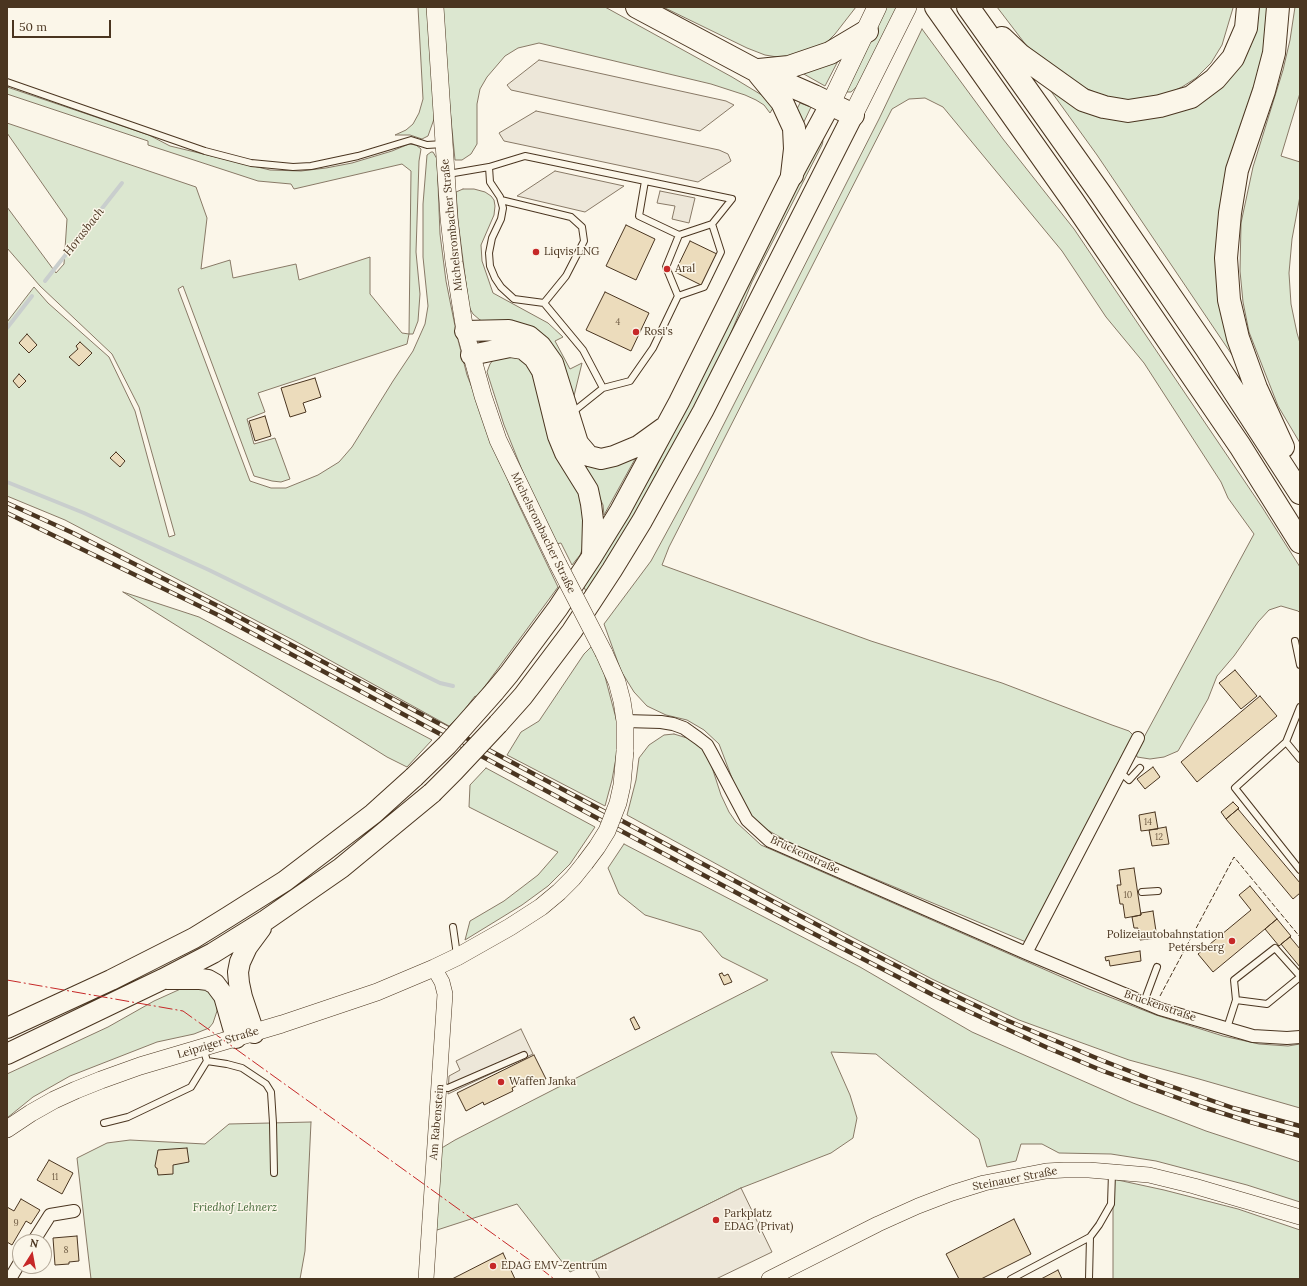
<!DOCTYPE html>
<meta charset="utf-8">
<style>
body{margin:0}
#map{position:relative;width:1307px;height:1286px;overflow:hidden;background:#fbf6e9;font-family:Lora,serif}
canvas{display:block}
.frame{position:absolute;inset:0;border:8px solid #4a3520;pointer-events:none}
.north{position:absolute;left:12px;top:1234px;width:40px;height:40px;box-sizing:border-box;background:#fbf6e9;border:1px solid #b4a999;border-radius:50%;rotate:11deg;font-size:11px;font-weight:700;line-height:16px;text-align:center;color:#4a3520}
.north::after{content:'';display:block;margin:auto;width:14px;height:18px;background:#c62828;clip-path:polygon(50% 0,100% 100%,50% 72%,0 100%)}
.scale{position:absolute;left:12px;top:20px;width:99px;height:18px;box-sizing:border-box;border:2px solid #4a3520;border-top:0;padding-left:5px;font-size:12px;line-height:14px;white-space:nowrap;color:#4a3520;-webkit-text-stroke:3px #fbf6e9;paint-order:stroke}
</style>
<div id="map">
<canvas width="1307" height="1286"></canvas>
<div class="frame"></div>
<div class="north">N</div>
<div class="scale">50 m</div>
</div>
<script>
const c = document.querySelector('canvas').getContext('2d');
c.lineJoin = 'round';
function paint(path, color) {
  c.fillStyle = color;
  c.fill(path, 'evenodd');
}
function shape(rows) {
  const path = new Path2D();
  for (const r of rows) {
    path.moveTo(r[0], r[1]);
    for (let i = 2; i < r.length; i += 2) path.lineTo(r[i], r[i + 1]);
  }
  return path;
}
function stroke(path, color, width, dash) {
  c.strokeStyle = color;
  c.lineWidth = width;
  c.lineCap = dash ? 'butt' : 'round';
  c.setLineDash(dash || []);
  c.stroke(path);
}
function drawText(font, color, halo, rows, align = 'center') {
  c.font = font + ' Lora,serif';
  c.lineWidth = 3;
  c.setLineDash([]);
  c.textBaseline = 'middle';
  c.strokeStyle = halo;
  c.fillStyle = color;
  for (const [text, x, y, turn = 0] of rows) {
    c.save();
    c.translate(x, y);
    c.rotate((+turn || 0) * Math.PI / 180);
    c.textAlign = isNaN(turn) ? turn : align;
    if (halo) c.strokeText(text, 0, 0);
    c.fillText(text, 0, 0);
    c.restore();
  }
}
const green = shape([
 [418,7,427,7,434,105,434,119,428,136,422,139,410,135,395,135,406,130,413,124,419,113,423,99,418,7],
 [440,7,605,7,732,77,765,97,773,108,770,113,764,105,756,100,745,95,711,84,539,43,518,48,505,56,487,77,480,89,477,104,477,144,471,154,462,160,455,160,440,7],
 [663,7,856,7,835,34,826,43,815,49,783,58,765,55,747,48,663,7],
 [886,7,897,7,863,81,851,92,845,92,886,7],
 [997,7,1233,7,1233,8,1222,45,1211,63,1196,78,1182,87,1163,96,1129,101,1112,98,1094,92,1075,83,1059,72,1026,45,997,7],
 [1251,7,1273,7,1274,20,1223,208,1247,377,1097,155,1040,76,1093,109,1196,98,1251,7],
 [1295,7,1300,7,1300,93,1281,156,1300,162,1300,196,1292,239,1289,273,1291,304,1297,333,1300,343,1300,443,1278,406,1249,332,1243,302,1240,271,1241,223,1253,167,1283,70,1290,40,1295,7],
 [922,29,1003,139,1074,229,1262,507,1300,567,1300,613,1298,611,1281,606,1269,610,1258,622,1234,656,1217,676,1208,699,1178,751,1164,757,1150,759,1137,757,1136,752,1254,534,1228,498,1221,482,1144,363,1106,317,1062,251,943,107,925,98,909,99,892,109,669,547,662,565,871,641,1002,683,1112,725,1129,731,1133,735,1133,741,1026,942,794,845,762,827,748,812,740,799,719,744,704,730,687,720,666,715,647,706,634,692,621,671,604,624,651,561,700,471,879,119,922,29],
 [838,61,825,86,802,73,838,61],
 [7,87,149,135,170,146,270,170,301,171,326,168,352,163,392,151,409,144,416,145,421,149,419,161,416,252,420,294,418,321,413,334,409,334,407,344,258,393,265,412,247,419,254,444,275,438,290,479,281,482,272,481,254,476,183,286,178,289,250,481,271,488,286,488,318,475,339,462,352,447,393,381,413,351,425,324,428,306,423,257,423,204,427,155,431,152,433,152,437,159,440,234,446,281,457,336,467,375,514,495,558,587,477,697,475,696,462,713,449,726,295,641,65,520,7,496,7,322,34,287,48,303,109,357,135,411,169,537,175,535,139,407,112,354,40,286,7,248,7,207,56,273,64,264,67,219,7,133,7,123,196,187,207,218,201,269,230,260,233,278,296,264,299,280,370,257,370,294,402,333,409,334,411,171,402,164,294,189,291,184,258,181,148,145,148,141,7,94,7,87],
 [800,103,811,107,802,126,795,113,800,103],
 [822,139,823,141,822,145,752,282,726,345,654,486,588,594,583,586,617,533,656,467,819,141,822,139],
 [463,189,474,189,485,192,491,196,494,200,495,206,494,215,481,245,482,261,493,293,548,323,563,337,555,341,570,369,582,363,573,400,488,323,480,320,473,314,469,307,458,221,456,192,463,189],
 [488,334,503,334,518,337,530,342,540,350,548,364,556,382,569,431,574,448,582,458,590,463,600,466,612,465,625,460,640,450,604,515,603,505,597,492,591,480,573,457,560,419,546,369,538,356,526,346,517,342,499,340,485,343,480,342,479,339,482,336,488,334],
 [497,355,525,358,580,484,588,535,580,555,572,565,561,543,556,544,534,500,504,425,487,372,490,364,497,355],
 [123,592,199,617,432,740,407,767,387,757,123,592],
 [592,646,603,669,618,726,617,752,612,780,605,806,507,755,521,732,539,721,584,654,592,646],
 [674,734,687,738,703,748,709,758,721,795,729,812,736,822,761,845,1089,989,1156,1015,1223,1036,1259,1044,1288,1046,1300,1044,1300,1108,1199,1079,1129,1060,1019,1020,932,979,795,907,627,815,636,780,639,758,649,745,664,735,674,734],
 [486,768,595,827,570,864,548,886,522,905,465,940,470,921,504,901,538,875,558,852,469,807,470,785,486,768],
 [624,844,860,967,972,1032,1133,1103,1206,1131,1300,1162,1300,1202,1247,1185,1156,1161,1111,1154,1059,1153,1042,1144,1021,1144,1016,1161,987,1167,979,1139,876,1054,831,1052,850,1095,857,1118,853,1138,831,1153,741,1188,570,1272,517,1204,434,1231,440,1149,455,1140,768,980,722,957,701,932,645,915,619,894,608,868,624,844],
 [185,987,204,987,213,995,217,1005,217,1011,213,1023,209,1028,194,1034,157,1042,70,1076,33,1097,7,1118,7,1074,108,1027,154,1001,185,987],
 [311,1122,305,1251,300,1279,91,1279,77,1158,107,1143,130,1140,205,1144,229,1124,311,1122],
 [1113,1179,1164,1190,1238,1209,1300,1230,1300,1279,1113,1279,1113,1179]
]);
const parking = shape([
 [539,60,726,101,734,105,700,131,511,90,507,85,539,60],
 [536,111,719,150,728,154,731,161,698,182,504,141,499,133,536,111],
 [555,171,624,186,585,212,517,196,555,171],
 [660,191,695,198,689,223,672,219,675,206,657,203,660,191],
 [521,1029,533,1054,448,1094,449,1076,460,1070,456,1061,521,1029],
 [741,1188,772,1252,716,1279,600,1279,591,1262,741,1188]
]);
const stream = shape([
 [45,281,122,183],
 [7,328,32,296],
 [7,482,84,513,209,570,440,683,453,686]
]);
const building = shape([
 [626,225,655,239,636,280,606,266,626,225],
 [690,241,719,255,703,286,675,272,690,241],
 [605,292,649,313,631,351,586,330,605,292],
 [27,334,37,345,29,353,19,343,27,334],
 [80,342,92,353,79,366,69,357,78,349,76,346,80,342],
 [19,374,26,381,19,388,13,381,19,374],
 [315,378,321,397,303,403,306,412,290,417,281,388,315,378],
 [265,416,271,436,255,441,249,421,265,416],
 [116,452,125,461,120,467,110,458,116,452],
 [1235,670,1257,696,1241,709,1219,683,1235,670],
 [1260,696,1277,716,1197,782,1181,762,1260,696],
 [1153,767,1160,777,1145,789,1137,779,1153,767],
 [1233,802,1239,808,1226,819,1221,812,1233,802],
 [1238,809,1300,883,1300,893,1293,899,1226,819,1238,809],
 [1155,812,1158,829,1141,831,1139,815,1155,812],
 [1166,827,1169,844,1152,846,1149,830,1166,827],
 [1134,868,1141,915,1125,918,1123,904,1120,904,1117,885,1121,885,1119,870,1134,868],
 [1250,886,1277,919,1213,972,1198,954,1251,910,1239,895,1250,886],
 [1153,911,1157,938,1140,940,1138,928,1134,928,1132,917,1141,915,1141,913,1153,911],
 [1277,919,1291,936,1279,946,1265,929,1277,919],
 [1290,937,1300,949,1300,967,1281,944,1290,937],
 [1140,951,1141,961,1110,966,1109,960,1106,961,1105,957,1140,951],
 [722,973,724,976,728,974,732,982,724,985,719,974,722,973],
 [634,1017,640,1028,635,1030,630,1019,634,1017],
 [534,1055,546,1079,532,1085,529,1079,512,1088,513,1091,484,1105,483,1102,466,1111,457,1093,534,1055],
 [187,1148,189,1162,173,1165,173,1174,158,1175,157,1168,156,1168,155,1166,158,1150,187,1148],
 [49,1160,73,1173,62,1194,37,1180,49,1160],
 [21,1199,40,1210,31,1224,26,1221,12,1245,7,1242,7,1207,14,1211,21,1199],
 [1014,1219,1031,1254,981,1279,959,1279,946,1254,1014,1219],
 [77,1236,79,1261,69,1262,69,1264,55,1265,53,1238,77,1236],
 [503,1253,515,1279,452,1279,503,1253],
 [1058,1270,1062,1279,1041,1279,1058,1270]
]);
const service = shape([
 [7,82,205,151,251,163,293,167,311,166,358,156,411,140,427,145,443,144],
 [489,167,490,182,500,197,503,208,501,219,492,238,489,253,490,266,495,278,501,287,514,299,544,303,583,350,603,388],
 [448,174,489,167,525,156,732,199,712,224,679,235,666,267,678,296,653,348,630,381,603,388,573,412],
 [645,181,639,216,679,235],
 [501,200,571,217,582,227,584,241,566,276,544,303],
 [678,296,704,287,721,252,712,224],
 [1295,641,1300,665],
 [1286,742,1300,707],
 [1300,759,1286,742,1235,788,1300,870],
 [1120,772,1129,780,1140,768],
 [1142,892,1158,891],
 [453,927,457,955],
 [1236,1000,1267,1004,1300,977],
 [1144,1002,1157,967],
 [1227,1028,1236,1000,1234,980,1275,948,1300,976],
 [207,1061,227,1064,242,1068,266,1084,271,1092,273,1123,274,1173],
 [440,1087,448,1088,524,1055],
 [104,1123,128,1117,191,1087,207,1061,203,1048],
 [1011,1279,1090,1237,1099,1225,1111,1204,1112,1173],
 [1089,1279,1090,1237]
]);
const minor = shape([
 [625,721,661,722,673,724,684,728,698,738,707,745,712,754,747,820,770,841,1026,953,1160,1009,1253,1036,1287,1038,1300,1037],
 [1026,953,1138,738],
 [33,1242,50,1215,74,1211],
 [10,1279,20,1262]
]);
const tertiary = shape([
 [426,1279,445,994,442,982,434,968],
 [769,1279,878,1224,918,1206,952,1193,984,1183,1046,1171,1064,1170,1089,1170,1149,1175,1194,1186,1300,1217]
]);
const secondary = shape([
 [435,7,449,218,454,262,465,331,483,396,498,440,558,564],
 [604,653,617,682,622,701,625,721,625,751],
 [7,1129,31,1113,54,1100,76,1090,101,1080,140,1066,282,1024,377,992,434,968,457,957,510,927,541,907,559,892,573,878,585,863]
]);
const primary = shape([
 [831,103,877,7],
 [853,115,907,7]
]);
const trunk = shape([
 [465,331,509,330,529,336,541,346,553,363,578,443,589,456,601,459,614,456,638,446,663,428],
 [471,355,510,347,523,349,534,358,542,371,558,436,565,453,588,490,591,504,593,520,592,556],
 [494,692,509,674,558,608,591,558,620,511,679,402,792,175,831,103],
 [498,724,523,696,572,631,612,570,642,521,703,411,853,115],
 [167,979,200,979,208,980,215,984,224,996,236,1038],
 [7,1028,111,980,194,938,228,917,285,881,373,814,414,777],
 [254,1033,242,997,239,983,238,972,240,962,247,947,261,928],
 [7,1054,163,979,213,953,266,920,341,868,432,793]
]);
const motorway = shape([
 [637,7,755,70,814,96,853,115],
 [936,7,1073,201,1240,446,1300,542],
 [968,7,1100,193,1206,348,1300,493],
 [1278,7,1274,53,1264,91,1237,170,1230,213,1226,258,1229,300,1238,338,1256,388,1283,447],
 [1002,38,1020,55,1083,100,1104,107,1128,111,1160,106,1191,97,1215,79,1233,58,1246,28,1248,7],
 [759,70,789,67,830,53,867,31],
 [759,74,782,102,794,128,795,149,792,175]
]);
const rail = shape([
 [7,503,73,533,222,608,844,939,958,997,1006,1020,1101,1060,1150,1079,1233,1108,1300,1126],
 [7,513,218,615,793,923,935,996,1048,1048,1103,1071,1203,1107,1250,1122,1300,1136]
]);
const secondaryBridge = shape([
 [558,564,604,653],
 [585,863,597,847,607,831,618,803,622,785,625,751]
]);
const trunkBridge = shape([
 [414,777,447,745,494,692],
 [432,793,454,771,498,724]
]);
const fence = shape([
 [1160,996,1234,857,1300,937]
]);
const power = shape([
 [7,980,183,1011,535,1264,554,1279]
]);
const markers = [
 [536,252,4,"#c62828"],
 [667,269,4,"#c62828"],
 [636,332,4,"#c62828"],
 [1232,941,4,"#c62828"],
 [501,1082,4,"#c62828"],
 [716,1220,4,"#c62828"],
 [493,1266,4,"#c62828"]
];
const numberNames = [
 ["4",618,322],
 ["14",1148,822],
 ["12",1159,837],
 ["10",1128,895],
 ["11",55,1177],
 ["9",16,1223],
 ["8",66,1250]
];
const streetNames = [
 ["Michelsrombacher Straße",452,225,-96],
 ["Michelsrombacher Straße",543,533,64],
 ["Brückenstraße",805,855,25],
 ["Brückenstraße",1160,1006,19],
 ["Leipziger Straße",218,1043,-17],
 ["Am Rabenstein",437,1122,-85],
 ["Steinauer Straße",1015,1179,-11]
];
const poiNames = [
 ["Liqvis LNG",544,252],
 ["Aral",675,269],
 ["Rosi's",644,332],
 ["Polizeiautobahnstation",1224,935,"right"],
 ["Petersberg",1224,948,"right"],
 ["Waffen Janka",509,1082],
 ["Parkplatz",724,1214],
 ["EDAG (Privat)",724,1227],
 ["EDAG EMV-Zentrum",501,1266]
];
const parkNames = [
 ["Friedhof Lehnerz",235,1208]
];
const waterNames = [
 ["Horasbach",84,232,-52]
];
paint(green, '#dce7d0');
stroke(green, '#887966', 1);
paint(parking, '#ede7d9');
stroke(parking, '#887966', 1);
stroke(stream, '#c9cecd', 4);
paint(building, '#ecdcbc');
stroke(building, '#4a3520', 1);
stroke(service, '#4a3520', 8);
stroke(minor, '#4a3520', 14);
stroke(tertiary, '#4a3520', 16);
stroke(secondary, '#4a3520', 18);
stroke(primary, '#4a3520', 20);
stroke(trunk, '#4a3520', 22);
stroke(motorway, '#4a3520', 24);
stroke(service, '#fbf6e9', 6);
stroke(minor, '#fbf6e9', 12);
stroke(tertiary, '#fbf6e9', 15);
stroke(secondary, '#fbf6e9', 17);
stroke(primary, '#fbf6e9', 19);
stroke(trunk, '#fbf6e9', 20);
stroke(motorway, '#fbf6e9', 22);
stroke(rail, '#4a3520', 4.5);
stroke(rail, '#fbf6e9', 3, [9]);
stroke(secondaryBridge, '#4a3520', 18, []);
stroke(trunkBridge, '#4a3520', 22, []);
stroke(secondaryBridge, '#fbf6e9', 17);
stroke(trunkBridge, '#fbf6e9', 20);
stroke(fence, '#4a3520', 1, [5, 2]);
stroke(power, '#c62828', 1, [14, 3, 2, 3]);
for (const [x, y, r, color] of markers) {
  const dot = new Path2D();
  dot.arc(x, y, r, 0, 2 * Math.PI);
  c.fillStyle = color;
  c.fill(dot);
  stroke(dot, '#fbf6e9', 1.5);
}
drawText('9px', '#725f47', null, numberNames);
drawText('11px', '#4a3520', '#fbf6e9', streetNames);
drawText('11px', '#4a3520', '#fbf6e9', poiNames, 'left');
drawText('italic 11px', '#436837', '#fbf6e9', parkNames);
drawText('italic 12px', '#4a3520', '#fbf6e9', waterNames);
</script>
